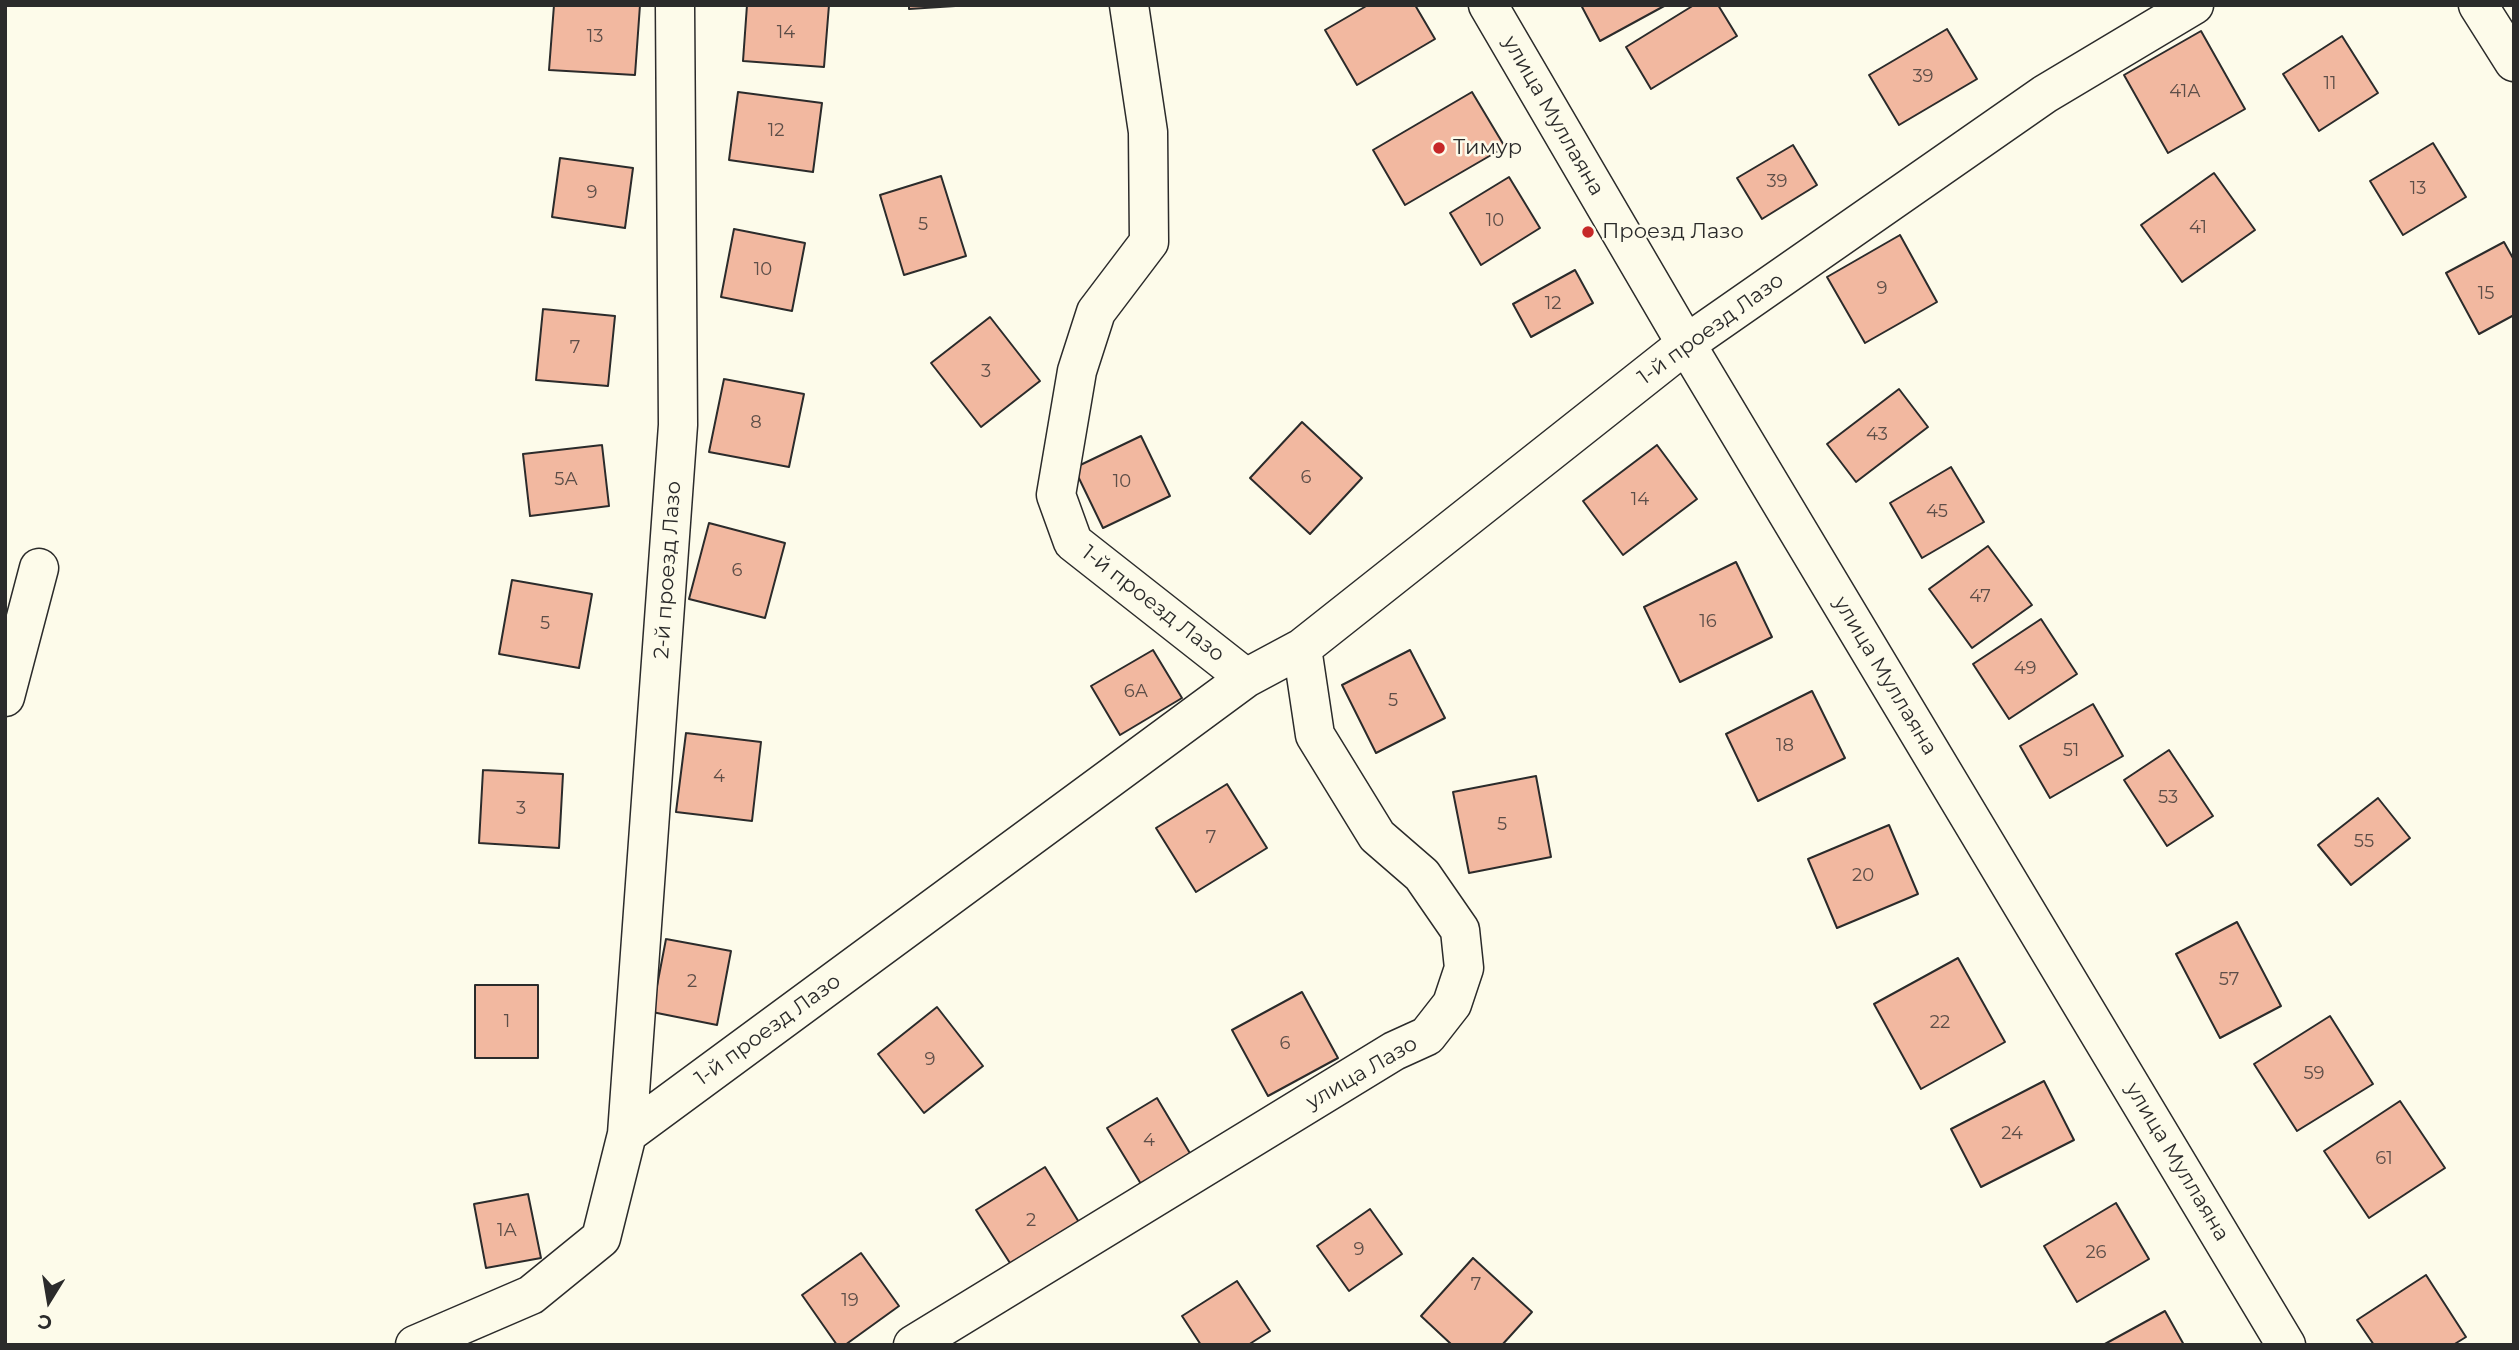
<!DOCTYPE html>
<meta charset="utf-8">
<style>
body{margin:0}
#map{position:relative;width:2519px;height:1350px;overflow:hidden;background:#fdfbea;font-family:Montserrat,sans-serif}
canvas{display:block}
.frame{position:absolute;inset:0;border:7px solid #2b2b2b;pointer-events:none}
.north{position:absolute;left:14px;top:1266px;width:70px;height:70px;-webkit-text-stroke:5px #fdfbea;paint-order:stroke;rotate:191deg;font-size:19px;font-weight:700;line-height:28px;text-align:center;color:#2b2b2b}
.north::after{content:'';display:block;margin:auto;width:24px;height:32px;background:#2b2b2b;clip-path:polygon(50% 0,100% 100%,50% 72%,0 100%)}
</style>
<div id="map">
<canvas width="2519" height="1350"></canvas>
<div class="frame"></div>
<div class="north">С</div>
</div>
<script>
const c = document.querySelector('canvas').getContext('2d');
c.lineJoin = 'round';
function paint(path, color) {
  c.fillStyle = color;
  c.fill(path, 'evenodd');
}
function shape(rows) {
  const path = new Path2D();
  for (const r of rows) {
    path.moveTo(r[0], r[1]);
    for (let i = 2; i < r.length; i += 2) path.lineTo(r[i], r[i + 1]);
  }
  return path;
}
function stroke(path, color, width, dash) {
  c.strokeStyle = color;
  c.lineWidth = width;
  c.lineCap = dash ? 'butt' : 'round';
  c.setLineDash(dash || []);
  c.stroke(path);
}
function drawText(font, color, halo, rows, align = 'center') {
  c.font = font + ' Montserrat,sans-serif';
  c.lineWidth = 5;
  c.setLineDash([]);
  c.textBaseline = 'middle';
  c.strokeStyle = halo;
  c.fillStyle = color;
  for (const [text, x, y, turn = 0] of rows) {
    c.save();
    c.translate(x, y);
    c.rotate((+turn || 0) * Math.PI / 180);
    c.textAlign = isNaN(turn) ? turn : align;
    if (halo) c.strokeText(text, 0, 0);
    c.fillText(text, 0, 0);
    c.restore();
  }
}
const building = shape([
 [554,5,640,5,635,75,549,70,554,5],
 [747,5,829,5,824,67,743,61,747,5],
 [909,5,971,5,909,9,909,5],
 [1368,5,1415,5,1435,39,1357,85,1325,30,1368,5],
 [1581,5,1666,5,1600,41,1581,5],
 [1694,5,1718,5,1737,36,1651,89,1626,47,1694,5],
 [1947,29,1977,79,1899,125,1869,75,1947,29],
 [2201,31,2245,109,2168,153,2124,75,2201,31],
 [2342,36,2378,93,2319,131,2283,74,2342,36],
 [738,92,822,103,813,172,729,160,738,92],
 [1472,92,1505,147,1405,205,1373,150,1472,92],
 [2433,143,2466,197,2403,235,2370,181,2433,143],
 [1793,145,1817,185,1762,219,1737,178,1793,145],
 [560,158,633,168,625,228,552,217,560,158],
 [2214,173,2255,230,2182,282,2141,225,2214,173],
 [941,176,966,256,904,275,880,195,941,176],
 [1509,177,1540,228,1481,265,1450,213,1509,177],
 [734,229,805,243,792,311,721,297,734,229],
 [1900,235,1937,302,1865,343,1827,277,1900,235],
 [2504,242,2514,260,2514,315,2479,334,2446,273,2504,242],
 [1575,270,1593,303,1531,337,1513,304,1575,270],
 [543,309,615,316,608,386,536,380,543,309],
 [990,317,1040,381,981,427,931,363,990,317],
 [724,379,804,394,789,467,709,452,724,379],
 [1899,389,1928,427,1856,482,1827,444,1899,389],
 [1302,422,1362,478,1310,534,1250,478,1302,422],
 [1141,436,1170,496,1103,528,1074,468,1141,436],
 [602,445,609,506,530,516,523,454,602,445],
 [1657,445,1697,499,1623,555,1583,501,1657,445],
 [1951,467,1984,522,1922,558,1890,503,1951,467],
 [709,523,785,543,765,618,689,599,709,523],
 [1988,546,2032,605,1972,648,1929,589,1988,546],
 [1736,562,1772,637,1680,682,1644,607,1736,562],
 [512,580,592,594,579,668,499,654,512,580],
 [2041,619,2077,674,2009,719,1973,664,2041,619],
 [1153,650,1182,698,1120,735,1091,686,1153,650],
 [1410,650,1445,718,1376,753,1342,685,1410,650],
 [1812,691,1845,758,1758,801,1726,734,1812,691],
 [2093,704,2123,756,2050,798,2020,746,2093,704],
 [686,733,761,742,752,821,676,812,686,733],
 [2169,750,2213,816,2167,846,2124,780,2169,750],
 [483,770,563,774,559,848,479,843,483,770],
 [1536,776,1551,857,1469,873,1453,792,1536,776],
 [1227,784,1267,848,1196,892,1156,828,1227,784],
 [2378,798,2410,838,2351,885,2318,845,2378,798],
 [1889,825,1918,894,1837,928,1808,859,1889,825],
 [2237,922,2281,1006,2220,1038,2176,954,2237,922],
 [666,939,731,951,717,1025,652,1012,666,939],
 [1958,958,2005,1042,1921,1089,1874,1004,1958,958],
 [475,985,538,985,538,1058,475,1058,475,985],
 [1302,992,1338,1058,1268,1096,1232,1030,1302,992],
 [937,1007,983,1066,924,1113,878,1054,937,1007],
 [2330,1016,2373,1084,2297,1131,2254,1064,2330,1016],
 [2044,1081,2074,1140,1981,1187,1951,1129,2044,1081],
 [1157,1098,1191,1155,1141,1184,1107,1128,1157,1098],
 [2400,1101,2445,1168,2369,1218,2324,1151,2400,1101],
 [1045,1167,1085,1232,1017,1274,976,1210,1045,1167],
 [528,1194,541,1258,486,1268,474,1204,528,1194],
 [2116,1203,2149,1259,2077,1302,2044,1246,2116,1203],
 [1370,1209,1402,1254,1349,1291,1317,1246,1370,1209],
 [861,1253,899,1306,845,1345,837,1345,802,1295,861,1253],
 [1473,1258,1532,1312,1502,1345,1452,1345,1421,1316,1473,1258],
 [2426,1275,2466,1337,2453,1345,2374,1345,2357,1320,2426,1275],
 [1237,1281,1270,1331,1248,1345,1201,1345,1182,1316,1237,1281],
 [2165,1311,2184,1345,2103,1345,2165,1311]
]);
const minor = shape([
 [1129,5,1148,132,1149,242,1096,312,1077,371,1056,495,1073,542,1246,678],
 [2478,5,2514,62],
 [5,697,39,568],
 [627,1134,1246,678,1302,648,1686,344,2045,94,2194,5],
 [415,1345,531,1295,601,1238,627,1134,678,425,675,5],
 [913,1345,1394,1051,1427,1036,1452,1004,1464,968,1460,930,1422,875,1377,836,1315,735,1302,648]
]);
const major = shape([
 [1488,5,1686,344,2286,1345]
]);
const markers = [
 [1439,148,7,"#c62828"],
 [1588,232,7,"#c62828"]
];
const numberNames = [
 ["14",786,33],
 ["13",595,37],
 ["39",1923,77],
 ["11",2330,84],
 ["41А",2185,92],
 ["12",776,131],
 ["39",1777,182],
 ["13",2418,189],
 ["9",592,193],
 ["10",1495,221],
 ["5",923,225],
 ["41",2198,228],
 ["10",763,270],
 ["9",1882,289],
 ["15",2486,294],
 ["12",1553,304],
 ["7",575,348],
 ["3",986,372],
 ["8",756,423],
 ["43",1877,435],
 ["6",1306,478],
 ["5А",566,480],
 ["10",1122,482],
 ["14",1640,500],
 ["45",1937,512],
 ["6",737,571],
 ["47",1980,597],
 ["16",1708,622],
 ["5",545,624],
 ["49",2025,669],
 ["6А",1136,692],
 ["5",1393,701],
 ["18",1785,746],
 ["51",2071,751],
 ["4",719,777],
 ["53",2168,798],
 ["3",521,809],
 ["5",1502,825],
 ["7",1211,838],
 ["55",2364,842],
 ["20",1863,876],
 ["57",2229,980],
 ["2",692,982],
 ["1",507,1022],
 ["22",1940,1023],
 ["6",1285,1044],
 ["9",930,1060],
 ["59",2314,1074],
 ["24",2012,1134],
 ["4",1149,1141],
 ["61",2384,1159],
 ["2",1031,1221],
 ["1А",507,1231],
 ["9",1359,1250],
 ["26",2096,1253],
 ["7",1476,1285],
 ["19",850,1301]
];
const streetNames = [
 ["улица Муллаяна",1553,116,60],
 ["1-й проезд Лазо",1711,329,-36],
 ["2-й проезд Лазо",668,570,-86],
 ["1-й проезд Лазо",1153,604,38],
 ["улица Муллаяна",1885,676,59],
 ["1-й проезд Лазо",768,1030,-36],
 ["улица Лазо",1362,1073,-30],
 ["улица Муллаяна",2177,1162,59]
];
const poiNames = [
 ["Тимур",1453,148],
 ["Проезд Лазо",1602,232]
];
paint(building, '#f2b8a0');
stroke(building, '#2b2b2b', 2);
stroke(minor, '#2b2b2b', 41);
stroke(major, '#2b2b2b', 41);
stroke(minor, '#fdfbea', 38);
stroke(major, '#fdfbea', 38);
for (const [x, y, r, color] of markers) {
  const dot = new Path2D();
  dot.arc(x, y, r, 0, 2 * Math.PI);
  c.fillStyle = color;
  c.fill(dot);
  stroke(dot, '#fdfbea', 2.5);
}
drawText('18px', '#5d4e48', null, numberNames);
drawText('21px', '#2b2b2b', '#fdfbea', streetNames);
drawText('21px', '#2b2b2b', '#fdfbea', poiNames, 'left');
</script>
